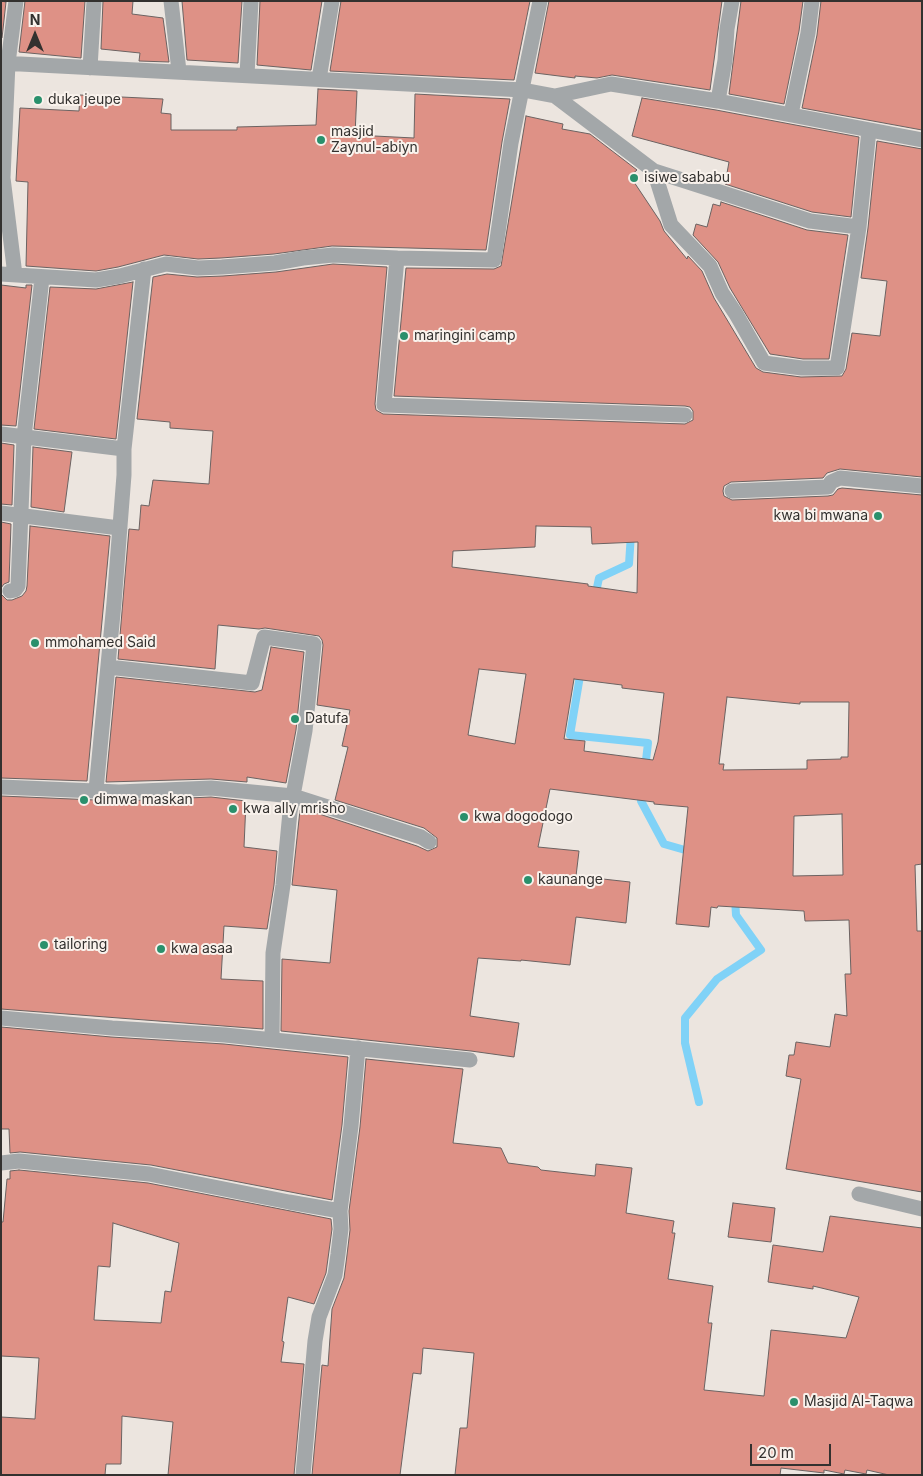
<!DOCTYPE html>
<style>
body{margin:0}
#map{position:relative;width:923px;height:1476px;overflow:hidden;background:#ece5df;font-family:Inter,sans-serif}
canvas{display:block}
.frame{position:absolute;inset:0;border:2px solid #33312f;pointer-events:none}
.north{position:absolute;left:10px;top:10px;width:50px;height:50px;-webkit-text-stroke:4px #f9f2ec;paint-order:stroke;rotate:0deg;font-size:14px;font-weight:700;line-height:20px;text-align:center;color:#33312f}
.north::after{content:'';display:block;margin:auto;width:18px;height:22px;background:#33312f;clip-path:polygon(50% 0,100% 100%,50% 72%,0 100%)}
.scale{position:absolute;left:750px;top:1444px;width:81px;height:22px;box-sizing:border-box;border:2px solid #33312f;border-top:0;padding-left:6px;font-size:15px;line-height:18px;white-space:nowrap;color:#33312f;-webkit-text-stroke:4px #f9f2ec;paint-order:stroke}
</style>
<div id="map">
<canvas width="923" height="1476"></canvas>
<div class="frame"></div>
<div class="north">N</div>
<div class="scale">20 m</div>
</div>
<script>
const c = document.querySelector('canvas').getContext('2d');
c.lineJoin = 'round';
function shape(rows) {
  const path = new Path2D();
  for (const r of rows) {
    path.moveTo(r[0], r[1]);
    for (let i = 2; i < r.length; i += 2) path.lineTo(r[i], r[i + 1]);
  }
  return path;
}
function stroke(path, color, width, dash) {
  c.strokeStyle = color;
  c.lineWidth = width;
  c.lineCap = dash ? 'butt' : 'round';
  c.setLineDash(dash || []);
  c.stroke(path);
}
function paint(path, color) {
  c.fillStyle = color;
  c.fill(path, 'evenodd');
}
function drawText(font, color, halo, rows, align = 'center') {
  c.font = font + ' Inter,sans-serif';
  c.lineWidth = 4;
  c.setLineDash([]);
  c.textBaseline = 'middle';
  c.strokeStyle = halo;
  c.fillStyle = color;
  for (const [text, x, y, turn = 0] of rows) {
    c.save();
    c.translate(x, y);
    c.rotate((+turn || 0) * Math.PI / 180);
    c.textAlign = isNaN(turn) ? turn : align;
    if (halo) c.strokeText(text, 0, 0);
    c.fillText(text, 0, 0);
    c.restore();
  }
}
const stream = shape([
 [595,597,599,578,629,564,631,534],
 [581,670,570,735,648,743,645,769],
 [642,791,641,801,664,844,692,852],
 [699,1102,685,1043,685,1018,717,979,761,950,736,915,735,899]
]);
const building = shape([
 [1,1,6,2,2,38,1,38,1,1],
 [25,1,85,1,81,58,19,52,25,1],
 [103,1,133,1,132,14,163,18,169,62,139,61,140,53,101,49,103,1],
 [182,1,242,1,238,63,187,60,182,1],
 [260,1,322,1,311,70,257,65,260,1],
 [341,1,530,1,514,80,330,71,341,1],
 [549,1,722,1,710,90,612,75,597,78,575,76,575,78,535,73,549,1],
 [741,1,803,1,799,31,784,104,729,94,741,1],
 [821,1,922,1,922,130,802,108,817,35,821,1],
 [318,89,357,91,355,135,414,138,415,94,510,99,502,142,486,250,332,246,274,254,221,258,198,259,164,255,118,267,96,271,26,266,28,182,16,181,20,108,79,111,80,95,163,99,161,113,171,114,171,130,237,130,237,127,316,125,318,89],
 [642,98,716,110,859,137,851,217,812,212,725,184,729,162,632,136,642,98],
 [526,116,563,124,562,129,590,134,637,170,630,176,660,221,664,231,687,259,688,256,702,271,714,298,756,368,763,372,801,377,842,376,846,369,852,333,880,336,887,281,861,278,868,228,877,141,922,149,922,477,840,469,827,473,823,478,731,482,724,486,723,491,724,496,732,500,828,496,833,495,838,489,842,488,922,495,922,864,915,865,917,931,922,931,922,1192,786,1169,801,1079,786,1076,789,1055,794,1055,796,1042,830,1047,835,1014,847,1016,845,974,851,974,849,920,805,921,804,911,718,906,717,908,711,907,709,927,676,924,688,807,654,804,654,802,550,789,538,847,579,851,576,876,630,882,626,923,576,917,570,965,521,960,521,961,478,958,470,1016,519,1023,514,1057,471,1051,281,1031,282,959,330,963,337,890,292,885,300,810,307,810,417,846,428,851,437,847,437,838,424,828,335,800,348,747,342,746,350,710,317,705,323,645,322,640,319,636,265,628,259,629,218,625,215,669,118,659,129,529,139,530,141,505,149,506,153,480,209,484,213,431,170,428,170,422,137,419,153,277,167,274,197,277,223,276,276,272,333,264,387,267,375,404,376,410,383,414,685,424,693,420,693,411,690,407,685,406,394,396,406,268,494,269,501,266,526,116],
 [536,526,591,527,592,544,638,542,637,593,588,586,588,584,452,567,453,551,535,547,536,526],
 [479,669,526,674,515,744,468,735,479,669],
 [574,679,622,685,622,688,664,693,658,742,653,760,584,751,585,741,564,739,574,679],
 [727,697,800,704,800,702,849,702,848,757,841,757,841,759,807,760,807,769,723,770,724,764,719,764,727,697],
 [842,814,843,875,793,876,794,816,842,814],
 [721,202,807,230,848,235,829,359,803,359,770,354,730,288,718,262,693,235,696,224,707,227,713,204,720,206,721,202],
 [133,282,116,439,34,429,50,287,96,289,133,282],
 [1,285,26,288,26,285,32,285,16,426,1,425,1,285],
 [1,443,14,445,12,505,1,504,1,443],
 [33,447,72,452,64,512,31,507,33,447],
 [1,522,11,524,9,582,4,584,1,588,1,522],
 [30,526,110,536,87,781,1,778,1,594,7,600,12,600,22,596,26,591,27,586,30,526],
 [271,647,304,652,296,730,286,783,247,777,247,782,211,779,106,782,116,677,255,692,262,690,271,647],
 [1,796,119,801,211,797,246,801,244,847,277,851,274,885,267,929,224,926,221,979,263,981,263,1029,1,1009,1,796],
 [1,1027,111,1037,224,1044,348,1057,342,1125,332,1200,151,1165,20,1152,10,1153,9,1129,1,1129,1,1027],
 [366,1059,463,1069,453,1143,501,1148,508,1163,538,1167,541,1170,595,1176,596,1164,632,1168,626,1213,674,1221,672,1233,675,1233,668,1279,713,1286,708,1323,712,1323,704,1390,764,1396,771,1330,846,1338,859,1297,813,1286,813,1289,768,1282,773,1245,823,1252,830,1216,922,1228,922,1475,889,1475,867,1470,866,1474,845,1470,844,1474,824,1470,824,1473,781,1468,780,1475,455,1475,460,1428,467,1428,474,1353,423,1348,421,1374,413,1373,400,1475,312,1475,322,1365,328,1366,332,1309,344,1278,347,1255,350,1230,349,1211,360,1127,366,1059],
 [19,1170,148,1183,331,1219,332,1229,326,1273,314,1304,288,1297,282,1341,284,1342,281,1362,304,1364,294,1475,168,1475,173,1422,122,1416,121,1464,106,1464,105,1475,1,1475,1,1417,35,1419,39,1358,1,1356,1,1222,3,1222,7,1179,10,1179,10,1171,19,1170],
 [113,1223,179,1243,171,1292,165,1291,161,1323,94,1320,98,1266,110,1267,113,1223],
 [733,1203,775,1208,771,1242,728,1237,733,1203]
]);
const street = shape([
 [171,1,179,71],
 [540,1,511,143,494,260,397,258,384,405,685,415],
 [1,63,523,90,555,96,611,84,718,101,922,140],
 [90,68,94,1],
 [247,75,251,1],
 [319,79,332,1],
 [555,96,654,171,671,225,710,266,722,293,736,314,764,363,802,368,837,368,859,227,869,130],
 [718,101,725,60,727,29,732,1],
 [791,114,808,33,812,1],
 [654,171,810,221,859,227],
 [1,274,96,280,120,276,166,264,198,268,222,267,275,263,303,258,333,255,397,258],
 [15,275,3,178,8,63,16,1],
 [1,434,124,449],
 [732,491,828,487,831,482,840,478,922,486],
 [1,513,119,528],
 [10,591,15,590,18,586,24,437,42,278],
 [108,667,252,683,264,637,314,644,305,731,290,812,283,885,273,953,272,1039],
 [1,787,119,792,211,788,293,796,421,837,429,842],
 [96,790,114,603,124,475,124,449,144,269],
 [1,1018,112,1028,225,1035,470,1060],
 [1,1163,19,1161,149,1174,289,1202,340,1211],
 [859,1194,922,1209],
 [303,1475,315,1341,319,1317,335,1275,338,1254,341,1229,340,1211,351,1126,358,1048]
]);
const markers = [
 [38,100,5,"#2a906c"],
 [321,140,5,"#2a906c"],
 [634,178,5,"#2a906c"],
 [404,336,5,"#2a906c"],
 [878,516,5,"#2a906c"],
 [35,643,5,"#2a906c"],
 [295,719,5,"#2a906c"],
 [84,800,5,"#2a906c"],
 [233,809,5,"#2a906c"],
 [464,817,5,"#2a906c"],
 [528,880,5,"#2a906c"],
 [44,945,5,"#2a906c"],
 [161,949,5,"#2a906c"],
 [794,1402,5,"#2a906c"]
];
const poiNames = [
 ["duka jeupe",48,100],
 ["masjid",331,132],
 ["Zaynul-abiyn",331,148],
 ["isiwe sababu",644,178],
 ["maringini camp",414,336],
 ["kwa bi mwana",868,516,"right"],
 ["mmohamed Said",45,643],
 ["Datufa",305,719],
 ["dimwa maskan",94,800],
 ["kwa ally mrisho",243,809],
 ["kwa dogodogo",474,817],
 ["kaunange",538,880],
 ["tailoring",54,945],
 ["kwa asaa",171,949],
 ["Masjid Al-Taqwa",804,1402]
];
stroke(stream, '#80d2f7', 8);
paint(building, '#de9186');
stroke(building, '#6b6261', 1);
stroke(street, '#a3a7a9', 15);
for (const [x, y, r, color] of markers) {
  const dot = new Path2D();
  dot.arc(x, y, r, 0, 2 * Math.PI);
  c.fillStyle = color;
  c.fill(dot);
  stroke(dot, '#f9f2ec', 2);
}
drawText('14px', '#33312f', '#f9f2ec', poiNames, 'left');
</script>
